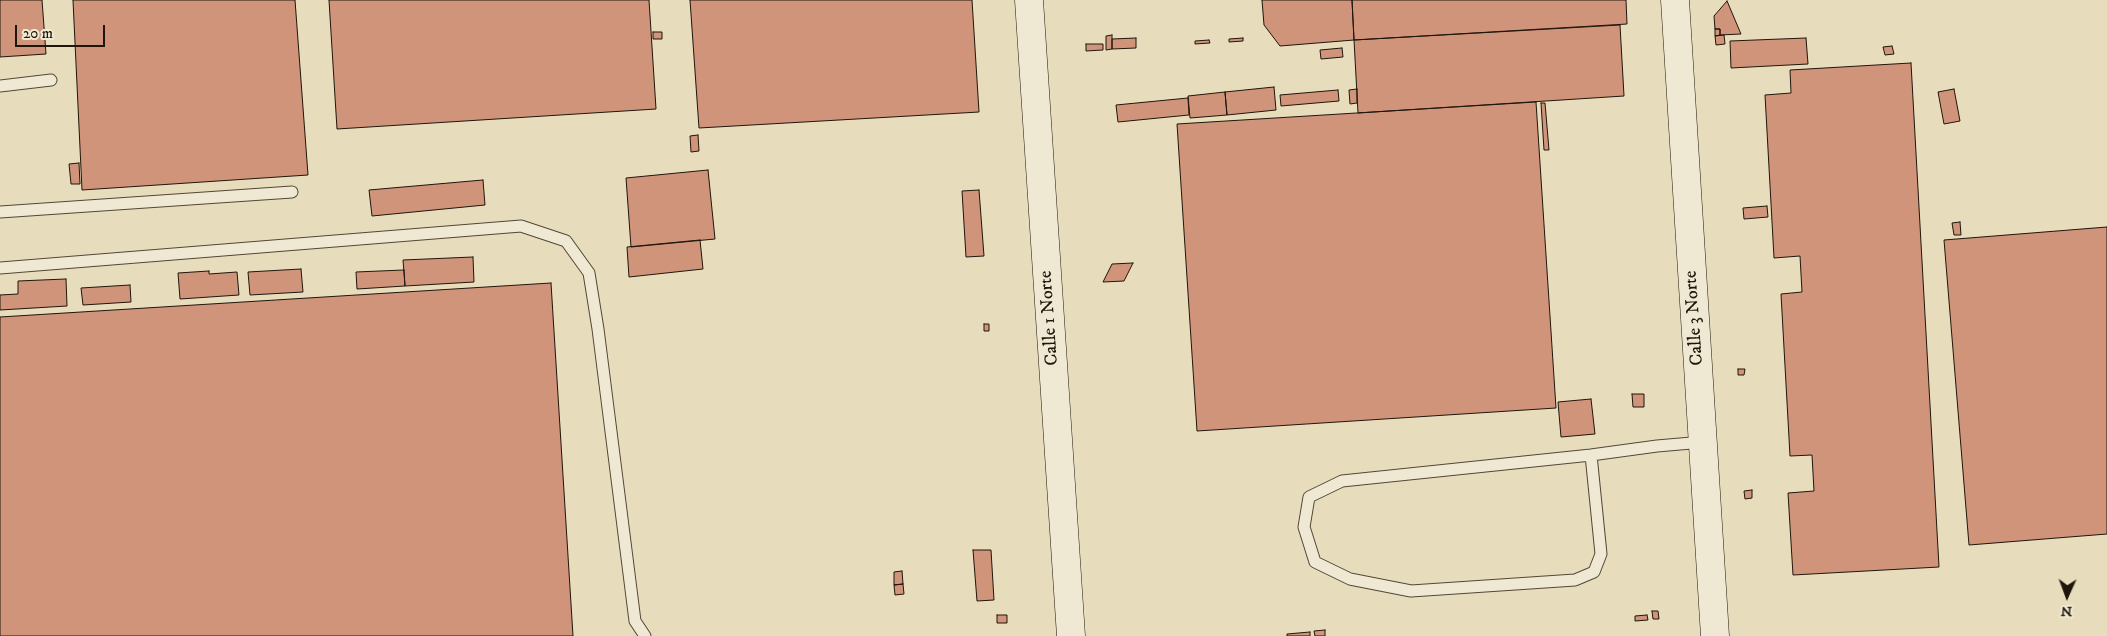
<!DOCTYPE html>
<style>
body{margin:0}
#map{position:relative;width:2107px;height:636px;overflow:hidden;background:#e7ddbc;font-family:"IM FELL DW Pica",serif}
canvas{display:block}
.north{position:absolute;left:2042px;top:571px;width:50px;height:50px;-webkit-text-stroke:4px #efe9d3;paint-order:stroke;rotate:182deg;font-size:14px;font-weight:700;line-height:20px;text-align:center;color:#20150b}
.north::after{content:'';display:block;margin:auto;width:18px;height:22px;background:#20150b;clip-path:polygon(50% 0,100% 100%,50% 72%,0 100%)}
.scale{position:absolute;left:15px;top:25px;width:90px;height:22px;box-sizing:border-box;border:2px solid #20150b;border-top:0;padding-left:6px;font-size:15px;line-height:18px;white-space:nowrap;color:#20150b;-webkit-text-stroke:4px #efe9d3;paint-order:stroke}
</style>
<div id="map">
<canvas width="2107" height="636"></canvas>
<div class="north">N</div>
<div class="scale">20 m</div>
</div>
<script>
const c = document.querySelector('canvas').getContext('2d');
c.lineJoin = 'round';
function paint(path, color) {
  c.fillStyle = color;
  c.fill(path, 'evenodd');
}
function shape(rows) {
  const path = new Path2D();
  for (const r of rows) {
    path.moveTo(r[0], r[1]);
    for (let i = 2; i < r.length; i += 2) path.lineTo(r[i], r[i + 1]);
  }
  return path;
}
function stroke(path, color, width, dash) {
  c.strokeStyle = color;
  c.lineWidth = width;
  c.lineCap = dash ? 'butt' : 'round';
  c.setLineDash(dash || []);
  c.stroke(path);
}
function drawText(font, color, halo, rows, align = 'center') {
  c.font = font + ' "IM FELL DW Pica",serif';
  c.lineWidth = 4;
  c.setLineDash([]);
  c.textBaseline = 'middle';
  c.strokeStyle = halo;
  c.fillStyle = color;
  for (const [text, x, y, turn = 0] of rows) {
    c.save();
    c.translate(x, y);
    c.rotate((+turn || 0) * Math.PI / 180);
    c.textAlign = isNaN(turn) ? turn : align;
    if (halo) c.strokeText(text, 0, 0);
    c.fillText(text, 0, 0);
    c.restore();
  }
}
const building = shape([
 [0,0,42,0,46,54,0,57,0,0],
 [73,0,295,0,308,175,82,190,73,0],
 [329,0,649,0,656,109,337,129,329,0],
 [690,0,972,0,979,112,699,128,690,0],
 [1262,0,1352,0,1354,40,1280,46,1264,25,1262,0],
 [1352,0,1626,0,1627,24,1354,40,1352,0],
 [1727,1,1741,34,1720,35,1720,29,1715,29,1714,16,1727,1],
 [1620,25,1624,96,1358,113,1354,40,1620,25],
 [1715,29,1720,29,1720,35,1715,36,1715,29],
 [653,32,662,32,662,39,653,39,653,32],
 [1112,35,1112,49,1106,50,1106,36,1112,35],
 [1724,35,1725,44,1716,45,1715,36,1724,35],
 [1136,38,1136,48,1112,49,1112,39,1136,38],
 [1243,38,1243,41,1229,42,1229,39,1243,38],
 [1806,38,1808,64,1731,68,1730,41,1806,38],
 [1209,40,1210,43,1195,44,1195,41,1209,40],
 [1086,44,1103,44,1103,50,1086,51,1086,44],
 [1892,46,1894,54,1885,55,1883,47,1892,46],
 [1342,48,1343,57,1321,59,1320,50,1342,48],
 [1911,63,1939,567,1793,575,1788,493,1814,491,1812,455,1790,456,1781,294,1802,292,1800,256,1774,258,1765,95,1791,93,1790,70,1911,63],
 [1274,87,1276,110,1227,115,1225,92,1274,87],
 [1357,89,1357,103,1350,104,1349,90,1357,89],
 [1954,89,1960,121,1944,124,1938,92,1954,89],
 [1338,90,1339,101,1281,106,1280,95,1338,90],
 [1225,92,1227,115,1190,118,1188,96,1225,92],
 [1188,98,1189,115,1118,122,1116,105,1188,98],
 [1536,102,1556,408,1197,431,1177,124,1536,102],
 [1541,103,1545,103,1549,150,1544,150,1541,103],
 [698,135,699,151,691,152,690,136,698,135],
 [79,163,80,184,71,184,69,164,79,163],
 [708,170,715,239,631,247,626,178,708,170],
 [483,180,485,205,372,216,369,190,483,180],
 [979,190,984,256,966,257,962,191,979,190],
 [1767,206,1768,217,1744,219,1743,208,1767,206],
 [1960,222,1961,235,1954,235,1952,223,1960,222],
 [2107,227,2107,534,1969,545,1944,240,2107,227],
 [700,240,703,269,629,277,627,247,700,240],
 [473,257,474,282,405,286,403,260,473,257],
 [1133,263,1124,281,1103,282,1112,264,1133,263],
 [301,269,303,292,250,295,248,272,301,269],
 [404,270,405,286,357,289,356,272,404,270],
 [209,271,209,274,237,272,239,295,180,299,178,273,209,271],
 [66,279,67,306,0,310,0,295,18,294,18,281,66,279],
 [551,283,573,636,0,636,0,317,551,283],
 [130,285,131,302,83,305,81,288,130,285],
 [984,324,989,324,989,331,984,331,984,324],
 [1738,369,1745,369,1744,375,1738,375,1738,369],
 [1632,394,1644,394,1644,407,1633,407,1632,394],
 [1591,399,1595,434,1561,437,1558,402,1591,399],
 [1752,490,1752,498,1745,499,1744,491,1752,490],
 [973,550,991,550,994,600,977,601,973,550],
 [902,571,903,584,894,585,894,572,902,571],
 [903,584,904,594,895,595,894,585,903,584],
 [1652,611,1658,611,1659,619,1653,619,1652,611],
 [997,615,1007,615,1007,623,997,623,997,615],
 [1647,615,1648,620,1635,621,1635,616,1647,615],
 [1325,630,1325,636,1315,636,1314,631,1325,630],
 [1310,632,1310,636,1287,636,1287,634,1310,632]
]);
const lane = shape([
 [0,86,51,80],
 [0,212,292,192],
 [0,268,521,226,566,241,589,273,598,329,635,621,645,636],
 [1591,455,1601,554,1594,572,1575,580,1411,591,1350,579,1315,562,1304,527,1309,497,1342,481,1591,455,1657,446,1703,442]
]);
const secondary = shape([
 [1029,0,1071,636],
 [1675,0,1715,636]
]);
const streetNames = [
 ["Calle 1 Norte",1050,318,-94],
 ["Calle 3 Norte",1695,318,-94]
];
paint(building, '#d0947b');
stroke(building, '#20150b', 1);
stroke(lane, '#524737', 13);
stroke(secondary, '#20150b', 29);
stroke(lane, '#efe9d3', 11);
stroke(secondary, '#efe9d3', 28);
drawText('18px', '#20150b', '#efe9d3', streetNames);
</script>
